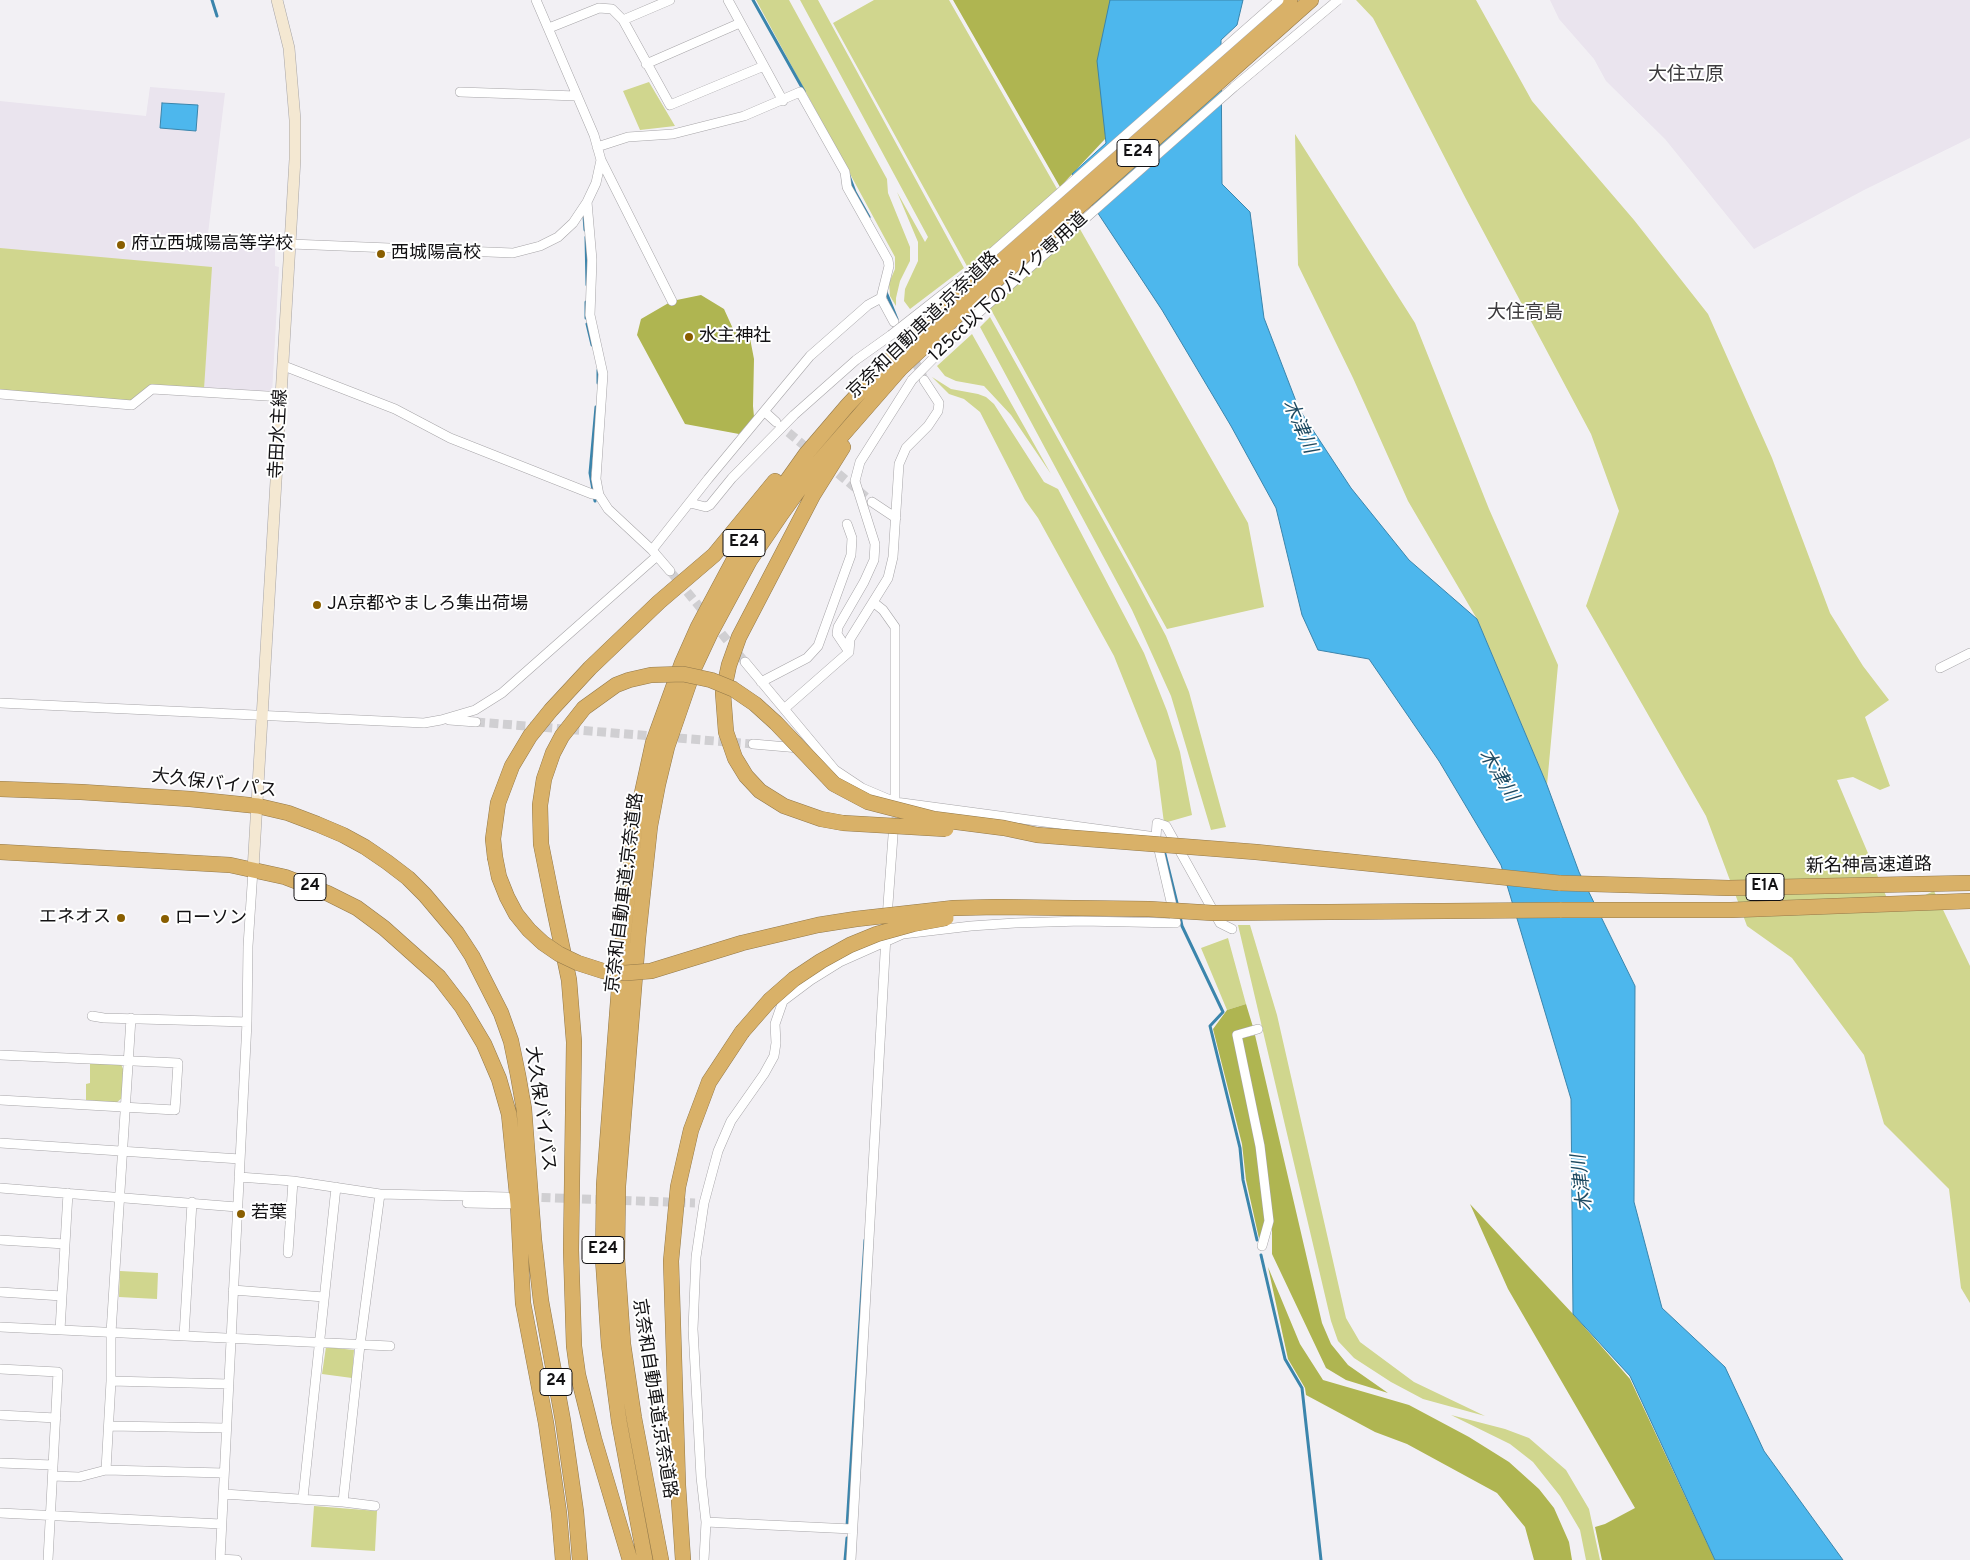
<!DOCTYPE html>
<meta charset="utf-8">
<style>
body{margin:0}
canvas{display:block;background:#f2f0f4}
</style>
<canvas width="1970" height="1560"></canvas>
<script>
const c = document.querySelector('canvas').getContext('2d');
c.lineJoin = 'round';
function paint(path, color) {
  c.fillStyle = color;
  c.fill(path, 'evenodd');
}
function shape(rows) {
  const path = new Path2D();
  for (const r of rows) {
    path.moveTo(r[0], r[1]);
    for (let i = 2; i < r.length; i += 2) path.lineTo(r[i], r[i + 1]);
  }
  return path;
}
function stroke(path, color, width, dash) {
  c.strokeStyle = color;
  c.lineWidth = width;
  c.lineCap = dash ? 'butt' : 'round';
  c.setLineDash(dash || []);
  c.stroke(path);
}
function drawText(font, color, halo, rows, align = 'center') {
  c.font = font + ' Overpass,"Noto Sans JP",sans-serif';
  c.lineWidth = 4;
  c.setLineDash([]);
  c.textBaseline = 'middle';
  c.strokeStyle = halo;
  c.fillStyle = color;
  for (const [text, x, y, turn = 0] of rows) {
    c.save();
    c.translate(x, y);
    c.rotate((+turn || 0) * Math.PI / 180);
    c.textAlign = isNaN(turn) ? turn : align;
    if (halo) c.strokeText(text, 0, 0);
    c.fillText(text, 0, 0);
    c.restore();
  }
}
const built = shape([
 [1550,0,1970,0,1970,138,1864,190,1754,249,1665,139,1606,81,1594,59,1559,19],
 [150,87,225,93,207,242,275,248,275,266,279,267,272,394,0,392,0,101,146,116]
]);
const green = shape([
 [756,0,789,0,887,179,888,193,910,247,910,261,900,281,896,298,896,306,890,296,889,283,895,269,895,257],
 [800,0,818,0,964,268,910,309,904,301,905,289,918,261,918,242,897,192,925,242,928,237],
 [874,0,949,0,1248,523,1264,607,1167,629,833,23],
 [1356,0,1476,0,1532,101,1634,220,1708,314,1772,458,1830,613,1863,666,1889,700,1865,717,1890,786,1880,790,1853,777,1837,780,1892,910,1934,891,1970,966,1970,1303,1961,1288,1949,1189,1884,1124,1864,1055,1792,958,1747,926,1706,816,1586,606,1619,511,1591,434,1466,199,1373,18],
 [649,82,675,126,640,130,623,91],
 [1295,134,1415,323,1489,509,1558,665,1547,785,1477,619,1408,501,1353,378,1298,265],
 [0,248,212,267,204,389,152,385,132,402,0,392],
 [990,317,1130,568,1166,636,1189,692,1226,827,1211,830,1171,696,1132,610,980,327],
 [972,334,1051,474,1011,415,984,386,956,381,945,376,937,366],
 [932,377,951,389,978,394,986,397,994,404,1044,482,1058,489,1144,653,1167,711,1180,752,1192,815,1164,823,1156,761,1114,656,1038,518,1025,500,980,412,964,399,949,394],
 [1238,925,1250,925,1277,1015,1346,1318,1360,1342,1414,1382,1485,1416,1423,1399,1391,1382,1354,1358,1338,1341,1331,1321],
 [1228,938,1246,1004,1227,1010,1201,948],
 [90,1063,121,1064,123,1069,122,1098,116,1103,86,1100,86,1084,90,1083],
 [120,1271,158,1273,157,1299,119,1297],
 [326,1347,354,1350,352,1378,322,1374],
 [1451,1415,1505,1429,1529,1438,1566,1470,1589,1509,1600,1560,1586,1560,1580,1530,1560,1496,1533,1462,1510,1444],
 [314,1506,377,1511,375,1551,311,1547]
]);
const forest = shape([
 [953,0,1114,0,1105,139,1060,187],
 [701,295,724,309,734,331,749,333,754,359,753,406,754,417,739,434,685,424,637,335,641,319,672,301],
 [1246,1004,1253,1027,1233,1032,1257,1147,1266,1224,1260,1243,1246,1180,1242,1144,1213,1029,1227,1010],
 [1255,1035,1322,1323,1331,1344,1348,1365,1388,1393,1346,1380,1326,1368,1272,1254,1272,1220,1241,1038],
 [1470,1204,1573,1314,1630,1379,1715,1560,1602,1560,1595,1527,1605,1524,1635,1508,1508,1289],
 [1268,1267,1300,1344,1323,1380,1409,1405,1469,1437,1509,1462,1539,1489,1554,1508,1569,1542,1572,1560,1534,1560,1525,1527,1497,1493,1407,1444,1375,1432,1306,1395,1305,1388,1288,1359]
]);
const water = shape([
 [1110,0,1243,0,1237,25,1221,40,1222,184,1250,212,1264,318,1299,409,1351,488,1409,560,1477,619,1547,785,1579,872,1635,986,1634,1202,1662,1308,1725,1367,1764,1451,1843,1560,1715,1560,1630,1376,1573,1314,1571,1099,1501,865,1439,761,1369,659,1318,650,1302,615,1276,508,1231,426,1162,310,1072,174,1106,143,1097,61,1110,0],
 [162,103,198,105,196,131,160,128,162,103]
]);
const stream = shape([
 [212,0,217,16],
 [753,0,804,91],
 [848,173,855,192,869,217],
 [584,216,585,230],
 [586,237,587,285],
 [886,292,897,319],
 [586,302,586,318],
 [587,324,592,345],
 [598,383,598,370],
 [595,501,590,473,596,407],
 [1164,850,1178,907],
 [1180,916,1182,926,1223,1012,1210,1026,1240,1148,1243,1180,1257,1240],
 [1261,1255,1285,1359,1302,1388,1321,1560],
 [847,1526,865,1240],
 [845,1560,847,1538]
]);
const streetTunnel = shape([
 [896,324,923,377],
 [778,424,812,452],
 [828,465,872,502],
 [670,571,745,662],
 [476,722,753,744],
 [528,1197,695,1203]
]);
const street = shape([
 [728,0,783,101],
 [623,20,670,0],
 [549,28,599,8,612,9,623,20,670,105,764,66],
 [646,64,740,23],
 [460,92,577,96],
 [597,147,628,137,673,134,744,116,800,92,845,172,847,187,888,260,889,266,881,298],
 [601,160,672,301],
 [587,202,592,260,590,315,603,374,596,479,599,495,608,509,652,550,670,571],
 [291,244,513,253,540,246,558,237,573,223,587,202,596,183,601,160,594,135,536,0],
 [284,366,395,409,450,438,592,494,599,495],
 [0,394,132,405,152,389,283,397],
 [765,412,776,422],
 [872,502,896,518],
 [690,503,706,507,710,505,732,478,794,415,856,360,891,335],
 [652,550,708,479,810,356,868,305,881,298,894,322],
 [873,602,883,610,895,627,895,802,1156,837],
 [849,652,837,634,838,627,864,582,874,560,875,544,855,481,860,462,912,380],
 [745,662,835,770,862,788,895,802,895,809],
 [1940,668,1970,653],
 [761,682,807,658,818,646,851,555,852,538,847,524],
 [0,703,424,723,441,720,475,710,502,693,657,556],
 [784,709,849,652,850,639,888,578,893,557,899,464,906,448,928,426,938,411,939,403,924,380],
 [449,720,476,722],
 [753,744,799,748],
 [887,918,894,822],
 [92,1016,104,1018,247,1022],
 [1258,1029,1237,1035,1260,1146,1269,1221,1262,1246],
 [0,1055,178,1063,175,1110,0,1100],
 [0,1143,240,1159],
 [239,1177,293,1181,380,1194,507,1197],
 [0,1188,237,1207],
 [467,1203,518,1204],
 [0,1240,65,1244],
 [288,1253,293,1181],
 [233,1290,324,1297],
 [0,1292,62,1296],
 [0,1327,390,1346],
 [60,1330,68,1193],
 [184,1336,192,1202],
 [0,1369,58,1372,48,1560],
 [111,1381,229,1384],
 [0,1415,56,1418],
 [109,1426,226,1428],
 [0,1463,53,1465],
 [106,1470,111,1381,111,1333,131,1018],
 [53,1476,79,1477,106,1470,224,1473],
 [224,1494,343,1502,360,1345,380,1194],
 [303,1498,336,1187],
 [343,1502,375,1506],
 [0,1513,221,1524],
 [706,1522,852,1529],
 [220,1559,237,1560],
 [220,1560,247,1022,248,946,253,870],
 [704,1560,706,1522,701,1477,693,1329,696,1257,704,1203,718,1151,731,1121,764,1074,774,1056,776,1043,775,1024,783,1001,811,980,840,962,903,934,971,926,1015,923,1082,921,1176,923,1156,837,1157,823,1166,826,1220,923,1232,929],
 [851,1560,886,936]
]);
const secondary = shape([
 [253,870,295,159,295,120,289,48,277,0]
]);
const highway = shape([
 [843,447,813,495,739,637,729,665,723,693,726,732,735,758,746,776,760,791,784,806,821,819,843,823],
 [0,789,81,792,190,799,258,806,288,813,317,824,343,835,365,847,387,862,408,878,425,895,457,933,472,956,501,1013,511,1041,518,1075,524,1109,534,1240,541,1301,563,1421,576,1512,580,1560],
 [0,852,230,865,285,877,327,893,357,908,384,928,439,977,462,1007,484,1044,499,1079,509,1114,518,1204,523,1303,546,1423,559,1513,563,1560],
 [495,857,493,839,498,803,512,766,530,736,551,710,590,668,659,602,714,555,775,481],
 [1559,883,1729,888,1970,883],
 [552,899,569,980,574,1042,571,1250,574,1346,578,1375,594,1439,630,1560],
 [1560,910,1731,910,1970,901],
 [645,1560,619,1421,609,1345,603,1259,604,1185,623,937,635,825,653,743,682,663,698,627,738,552,769,506,806,454,847,406,889,361,960,295,1290,0],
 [661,1560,634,1418,623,1344,617,1258,618,1186,638,938,650,826,658,784,667,747,695,666,710,634,750,560,782,513,818,463,900,369,966,307,1311,0],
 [683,1560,678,1485,671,1261,678,1187,691,1130,709,1082,742,1032]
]);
const streetBridge = shape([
 [891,335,961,280,1279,0],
 [912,380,976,315,1234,87,1338,0]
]);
const highwayBridge = shape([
 [843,823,946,829],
 [495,857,499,877,507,897,516,914,529,930,543,943,559,954,578,963,603,971,625,973,651,971,742,943,818,925,856,919,954,908,997,907,1149,909,1213,913,1560,910],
 [552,899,541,844,540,805,544,779,553,753,562,736,584,708,616,685,629,680,651,675,683,674,711,680,733,689,755,704,776,723,834,784,868,802,934,819,1004,828,1037,835,1256,852,1559,883],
 [742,1032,770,1000,794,979,821,961,850,945,877,934,913,924,946,918]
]);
const markers = [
 [121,245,5,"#895e00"],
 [381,254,5,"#895e00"],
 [689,337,5,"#895e00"],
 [317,605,5,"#895e00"],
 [121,918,5,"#895e00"],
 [165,919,5,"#895e00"],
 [241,1214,5,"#895e00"]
];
const shields = [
 [1138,153,42],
 [744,543,42],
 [310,887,32],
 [1765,887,38],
 [603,1250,42],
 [556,1382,32]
];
const shieldNames = [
 ["E24",1138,153],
 ["E24",744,543],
 ["24",310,887],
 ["E1A",1765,887],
 ["E24",603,1250],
 ["24",556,1382]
];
const poiNames = [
 ["府立西城陽高等学校",131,245],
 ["西城陽高校",391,254],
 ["水主神社",699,337],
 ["JA京都やましろ集出荷場",327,605],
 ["エネオス",111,918,"right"],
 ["ローソン",175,919],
 ["若葉",251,1214]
];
const streetNames = [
 ["125cc以下のバイク専用道",1009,288,-43],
 ["京奈和自動車道;京奈道路",924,326,-44],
 ["寺田水主線",280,434,-87],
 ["大久保バイパス",214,785,7],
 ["新名神高速道路",1869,867,-1],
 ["京奈和自動車道;京奈道路",626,893,-83],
 ["大久保バイパス",539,1109,82],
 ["京奈和自動車道;京奈道路",653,1399,81]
];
const neighbourhoodNames = [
 ["大住立原",1686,76],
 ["大住高島",1525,314]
];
const waterNames = [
 ["木津川",1298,427,66],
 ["木津川",1497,776,59],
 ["木津川",1584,1183,-97]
];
paint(built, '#eae4ee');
paint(green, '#d0d68e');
paint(forest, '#afb551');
paint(water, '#4db7ed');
stroke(water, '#3b85ac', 1);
stroke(stream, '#3b85ac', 3);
stroke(streetTunnel, '#d0cfd2', 9, [9, 4.5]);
stroke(street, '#a7a5a8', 10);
stroke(secondary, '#a7a5a8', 12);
stroke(highway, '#93794a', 16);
stroke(street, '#fff', 9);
stroke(secondary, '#f4e8d2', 11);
stroke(highway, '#d9b168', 15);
stroke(streetBridge, '#a7a5a8', 10, []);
stroke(highwayBridge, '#93794a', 16, []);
stroke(streetBridge, '#fff', 9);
stroke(highwayBridge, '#d9b168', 15);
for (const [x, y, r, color] of markers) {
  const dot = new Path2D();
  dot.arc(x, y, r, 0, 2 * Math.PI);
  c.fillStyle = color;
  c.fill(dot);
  stroke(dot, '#fff', 2);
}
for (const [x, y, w] of shields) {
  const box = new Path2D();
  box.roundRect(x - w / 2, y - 13.5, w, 27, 4);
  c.fillStyle = '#fff';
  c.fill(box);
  stroke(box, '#121113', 1);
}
drawText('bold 16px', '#121113', null, shieldNames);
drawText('18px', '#121113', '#fff', poiNames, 'left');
drawText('18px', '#121113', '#fff', streetNames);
drawText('19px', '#3e3c3f', '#fff', neighbourhoodNames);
drawText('italic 19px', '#1f4b62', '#fff', waterNames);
</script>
